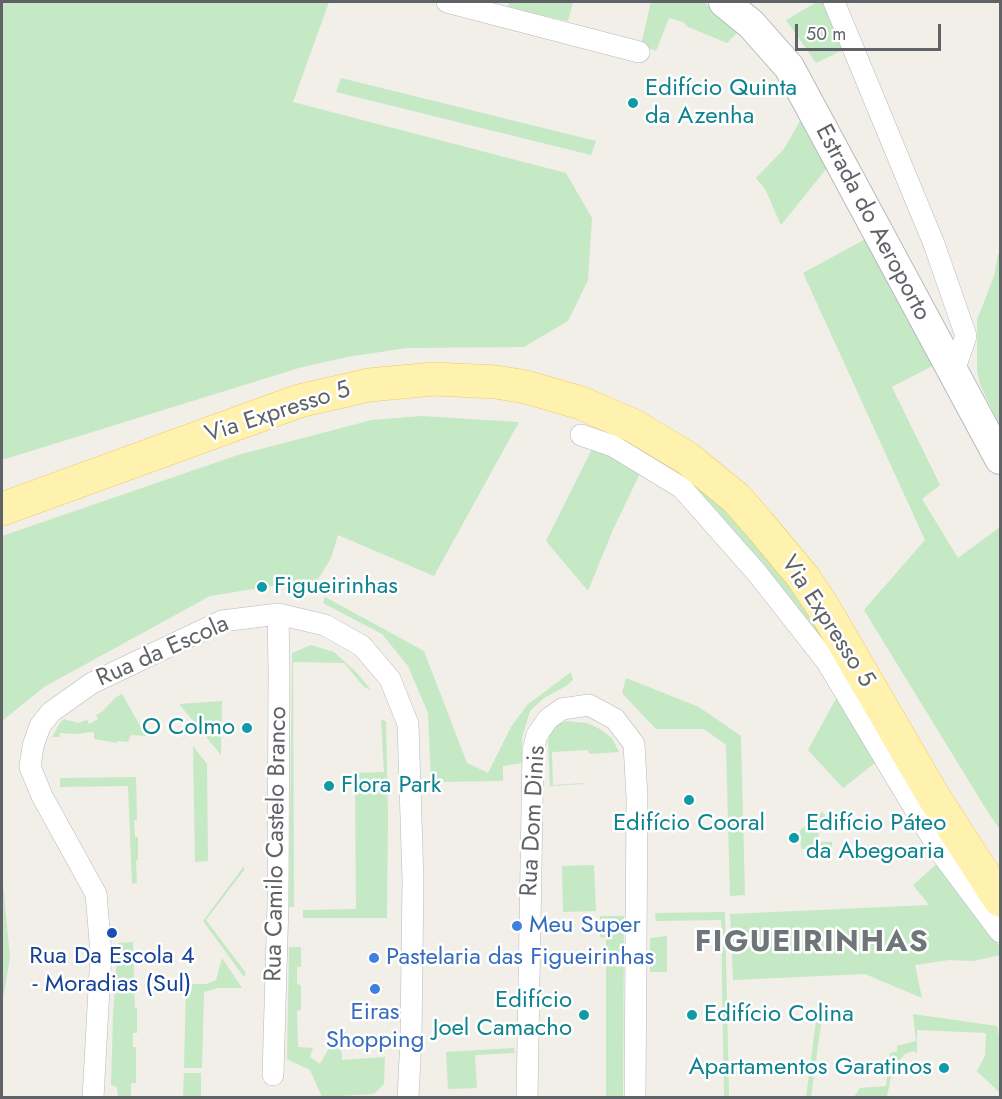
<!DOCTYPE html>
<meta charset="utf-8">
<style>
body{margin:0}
#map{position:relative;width:1002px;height:1099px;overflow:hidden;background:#f1efe8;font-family:Jost,sans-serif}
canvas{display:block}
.frame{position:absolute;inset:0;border:3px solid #5f6368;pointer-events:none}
.scale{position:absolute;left:795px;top:24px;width:146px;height:27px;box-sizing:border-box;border:3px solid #5f6368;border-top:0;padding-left:8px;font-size:18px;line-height:21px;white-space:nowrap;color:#5f6368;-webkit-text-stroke:4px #fff;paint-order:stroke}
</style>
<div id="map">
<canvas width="1002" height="1099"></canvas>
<div class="frame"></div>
<div class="scale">50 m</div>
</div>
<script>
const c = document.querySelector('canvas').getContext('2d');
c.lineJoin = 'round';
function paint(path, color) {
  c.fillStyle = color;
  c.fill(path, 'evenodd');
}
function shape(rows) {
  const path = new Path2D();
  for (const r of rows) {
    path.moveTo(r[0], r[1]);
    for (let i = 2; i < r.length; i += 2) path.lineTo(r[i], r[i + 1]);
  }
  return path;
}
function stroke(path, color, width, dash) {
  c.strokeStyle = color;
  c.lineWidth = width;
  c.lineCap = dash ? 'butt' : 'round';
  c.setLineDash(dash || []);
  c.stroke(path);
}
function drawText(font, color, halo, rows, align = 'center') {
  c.font = font + ' Jost,sans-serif';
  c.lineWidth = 5;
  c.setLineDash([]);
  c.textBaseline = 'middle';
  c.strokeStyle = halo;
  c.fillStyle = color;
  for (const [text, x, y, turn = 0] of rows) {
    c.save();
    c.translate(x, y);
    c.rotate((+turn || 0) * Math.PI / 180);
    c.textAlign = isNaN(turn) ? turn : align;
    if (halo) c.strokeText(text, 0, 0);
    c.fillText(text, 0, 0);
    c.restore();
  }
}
const green = shape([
 [2,2,329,2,293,102,566,173,592,218,588,280,568,321,524,347,407,348,347,357,299,368,2,460],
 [509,2,573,2,568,21,508,8],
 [651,2,704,2,739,31,727,43,688,27,683,22,669,18,656,51,641,45],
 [817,2,831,2,851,46,816,63,786,20],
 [341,78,596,141,591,155,336,92],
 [800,121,827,168,781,225,765,189,756,178,784,149],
 [873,235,938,363,892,387,940,485,922,499,958,558,1000,527,1000,829,989,814,864,610,925,540,803,273],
 [1000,253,1000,427,980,384,977,371,977,320,994,276,998,254],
 [422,416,519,422,434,576,338,535,331,558,311,591,272,586,210,596,44,687,2,721,2,536,238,455,372,420],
 [594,445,642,469,612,532,588,591,546,541],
 [631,445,661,459,712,497,752,536,782,572,840,662,714,507,685,480,659,461,631,448],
 [325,597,424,651,467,763,488,773,511,727,527,705,571,672,573,680,566,686,544,698,530,711,522,738,522,763,503,766,503,781,431,782,428,713,408,666,382,634,323,603],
 [311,645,334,652,358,674,371,690,364,687,344,663,293,662,294,907,289,907,292,653],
 [626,678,699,707,741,736,745,895,730,896,726,745,704,729,656,729,622,693],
 [839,693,880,759,843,788,808,750],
 [122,694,146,736,131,735,128,742,117,741,117,743,94,739,94,733,92,732,76,734,60,733,60,737,52,737,60,723,64,719,78,723,87,720,89,724,98,719,96,715,102,712,116,697],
 [222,701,221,755,179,704],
 [381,720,386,721,388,816,387,918,303,918,303,910,356,909,355,773,384,772],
 [566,721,587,723,600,729,612,738,619,752,589,754,588,750,552,752,553,785,584,783,584,784,550,786,548,741,550,734,556,725],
 [193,746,207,764,208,861,195,862],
 [136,777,137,820,134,820,135,837,138,837,138,860,136,861,137,883,132,884,128,786,60,787,60,778],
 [822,812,827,818,818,826,819,842,832,842,832,848,801,849,800,830],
 [940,861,1000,947,1000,955,973,961,949,960,915,965,922,998,865,974,733,980,730,914,929,905,913,885],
 [594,865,596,911,563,912,562,866],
 [244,866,244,870,206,920,246,973,244,977,203,921],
 [2,873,10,957,2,1005],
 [725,912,729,1097,728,1098,724,1097,721,920,656,921,655,913],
 [600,916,624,916,623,1097,606,1097,606,938,600,937],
 [667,936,667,972,650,972,650,938],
 [133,942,135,1008,137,1008,137,1033,133,1033,133,1047,136,1047,136,1083,131,1083,131,1097,118,1097,117,1087,111,1085,113,1016,118,943],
 [289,947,301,947,301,967,297,967,297,984,301,985,301,1010,297,1011,298,1047,313,1048,310,1057,320,1064,329,1048,341,1045,342,1060,385,1057,384,1084,374,1094,322,1097,310,1070,287,1059],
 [222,958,242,988,218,988,204,992,202,1068,184,1068,186,984,206,984,216,980],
 [818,1006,823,1010,811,1097,806,1097],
 [913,1014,997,1026,1000,1041,1000,1093,977,1071,985,1056,986,1033,917,1030,917,1053,913,1051,905,1054,898,1062,891,1077,887,1096,854,1097,860,1088,886,1086,890,1053,897,1051,897,1046,916,1041],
 [514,1048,515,1053,475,1055,477,1088,448,1089,446,1052],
 [184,1073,201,1073,201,1097,183,1097]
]);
const minor = shape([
 [447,2,639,52],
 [834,2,934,244,966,336,953,374],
 [581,435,613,446,682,488,757,573,827,662,943,856,1000,932],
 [273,1075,278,903,279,669,278,614],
 [93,1098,101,953,96,894,42,796,30,767,33,746,40,726,51,712,92,683,222,621,278,614,325,625,362,646,390,679,408,724,413,880,411,1038,408,1098],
 [527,1098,533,750,537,735,548,719,562,709,589,705,615,719,634,744,637,797,635,1098]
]);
const secondary = shape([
 [724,2,751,24,789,67,1000,459]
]);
const primary = shape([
 [2,509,299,401,369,385,434,379,496,382,526,387,581,403,634,426,687,458,736,498,758,523,803,577,825,610,935,799,1000,900]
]);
const markers = [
 [633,103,6,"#0f9aa8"],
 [262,587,6,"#0f9aa8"],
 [247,728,6,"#0f9aa8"],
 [329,786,6,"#0f9aa8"],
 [689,800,6,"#0f9aa8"],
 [794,838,6,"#0f9aa8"],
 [517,926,6,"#3f7fe0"],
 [112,933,6,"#1a4fb4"],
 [374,958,6,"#3f7fe0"],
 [375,989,6,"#3f7fe0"],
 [584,1015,6,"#0f9aa8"],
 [692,1015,6,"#0f9aa8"],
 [944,1068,6,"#0f9aa8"]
];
const cultureNames = [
 ["Edifício Quinta",645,89],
 ["da Azenha",645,117],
 ["Figueirinhas",274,587],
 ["O Colmo",235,728,"right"],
 ["Flora Park",341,786],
 ["Edifício Cooral",689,824,"center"],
 ["Edifício Páteo",806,824],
 ["da Abegoaria",806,852],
 ["Edifício",572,1001,"right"],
 ["Joel Camacho",572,1029,"right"],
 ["Edifício Colina",704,1015],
 ["Apartamentos Garatinos",932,1068,"right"]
];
const streetNames = [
 ["Estrada do Aeroporto",872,223,62],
 ["Via Expresso 5",278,413,-18],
 ["Via Expresso 5",827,622,57],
 ["Rua da Escola",163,652,-24],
 ["Rua Dom Dinis",534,821,-87],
 ["Rua Camilo Castelo Branco",277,844,-89]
];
const shopNames = [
 ["Meu Super",529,926],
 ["Pastelaria das Figueirinhas",386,958],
 ["Eiras",375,1013,"center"],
 ["Shopping",375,1041,"center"]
];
const transitNames = [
 ["Rua Da Escola 4",112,957],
 ["- Moradias (Sul)",112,985]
];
const districtNames = [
 ["FIGUEIRINHAS",812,944]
];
paint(green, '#c5e8c5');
stroke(minor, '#b5b8bc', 22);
stroke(secondary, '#b6babf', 32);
stroke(primary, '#f2c960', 34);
stroke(minor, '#fff', 21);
stroke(secondary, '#fff', 30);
stroke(primary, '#fff2af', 33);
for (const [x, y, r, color] of markers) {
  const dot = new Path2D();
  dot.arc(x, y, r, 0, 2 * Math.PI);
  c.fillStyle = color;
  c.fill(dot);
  stroke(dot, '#fff', 2);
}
drawText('24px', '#0d838f', '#fff', cultureNames, 'left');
drawText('24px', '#5f6368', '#fff', streetNames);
drawText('24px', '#366cbe', '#fff', shopNames, 'left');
drawText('24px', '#164399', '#fff', transitNames);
c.letterSpacing = '1.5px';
drawText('bold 30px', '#70757a', '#fff', districtNames);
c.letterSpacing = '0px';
</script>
